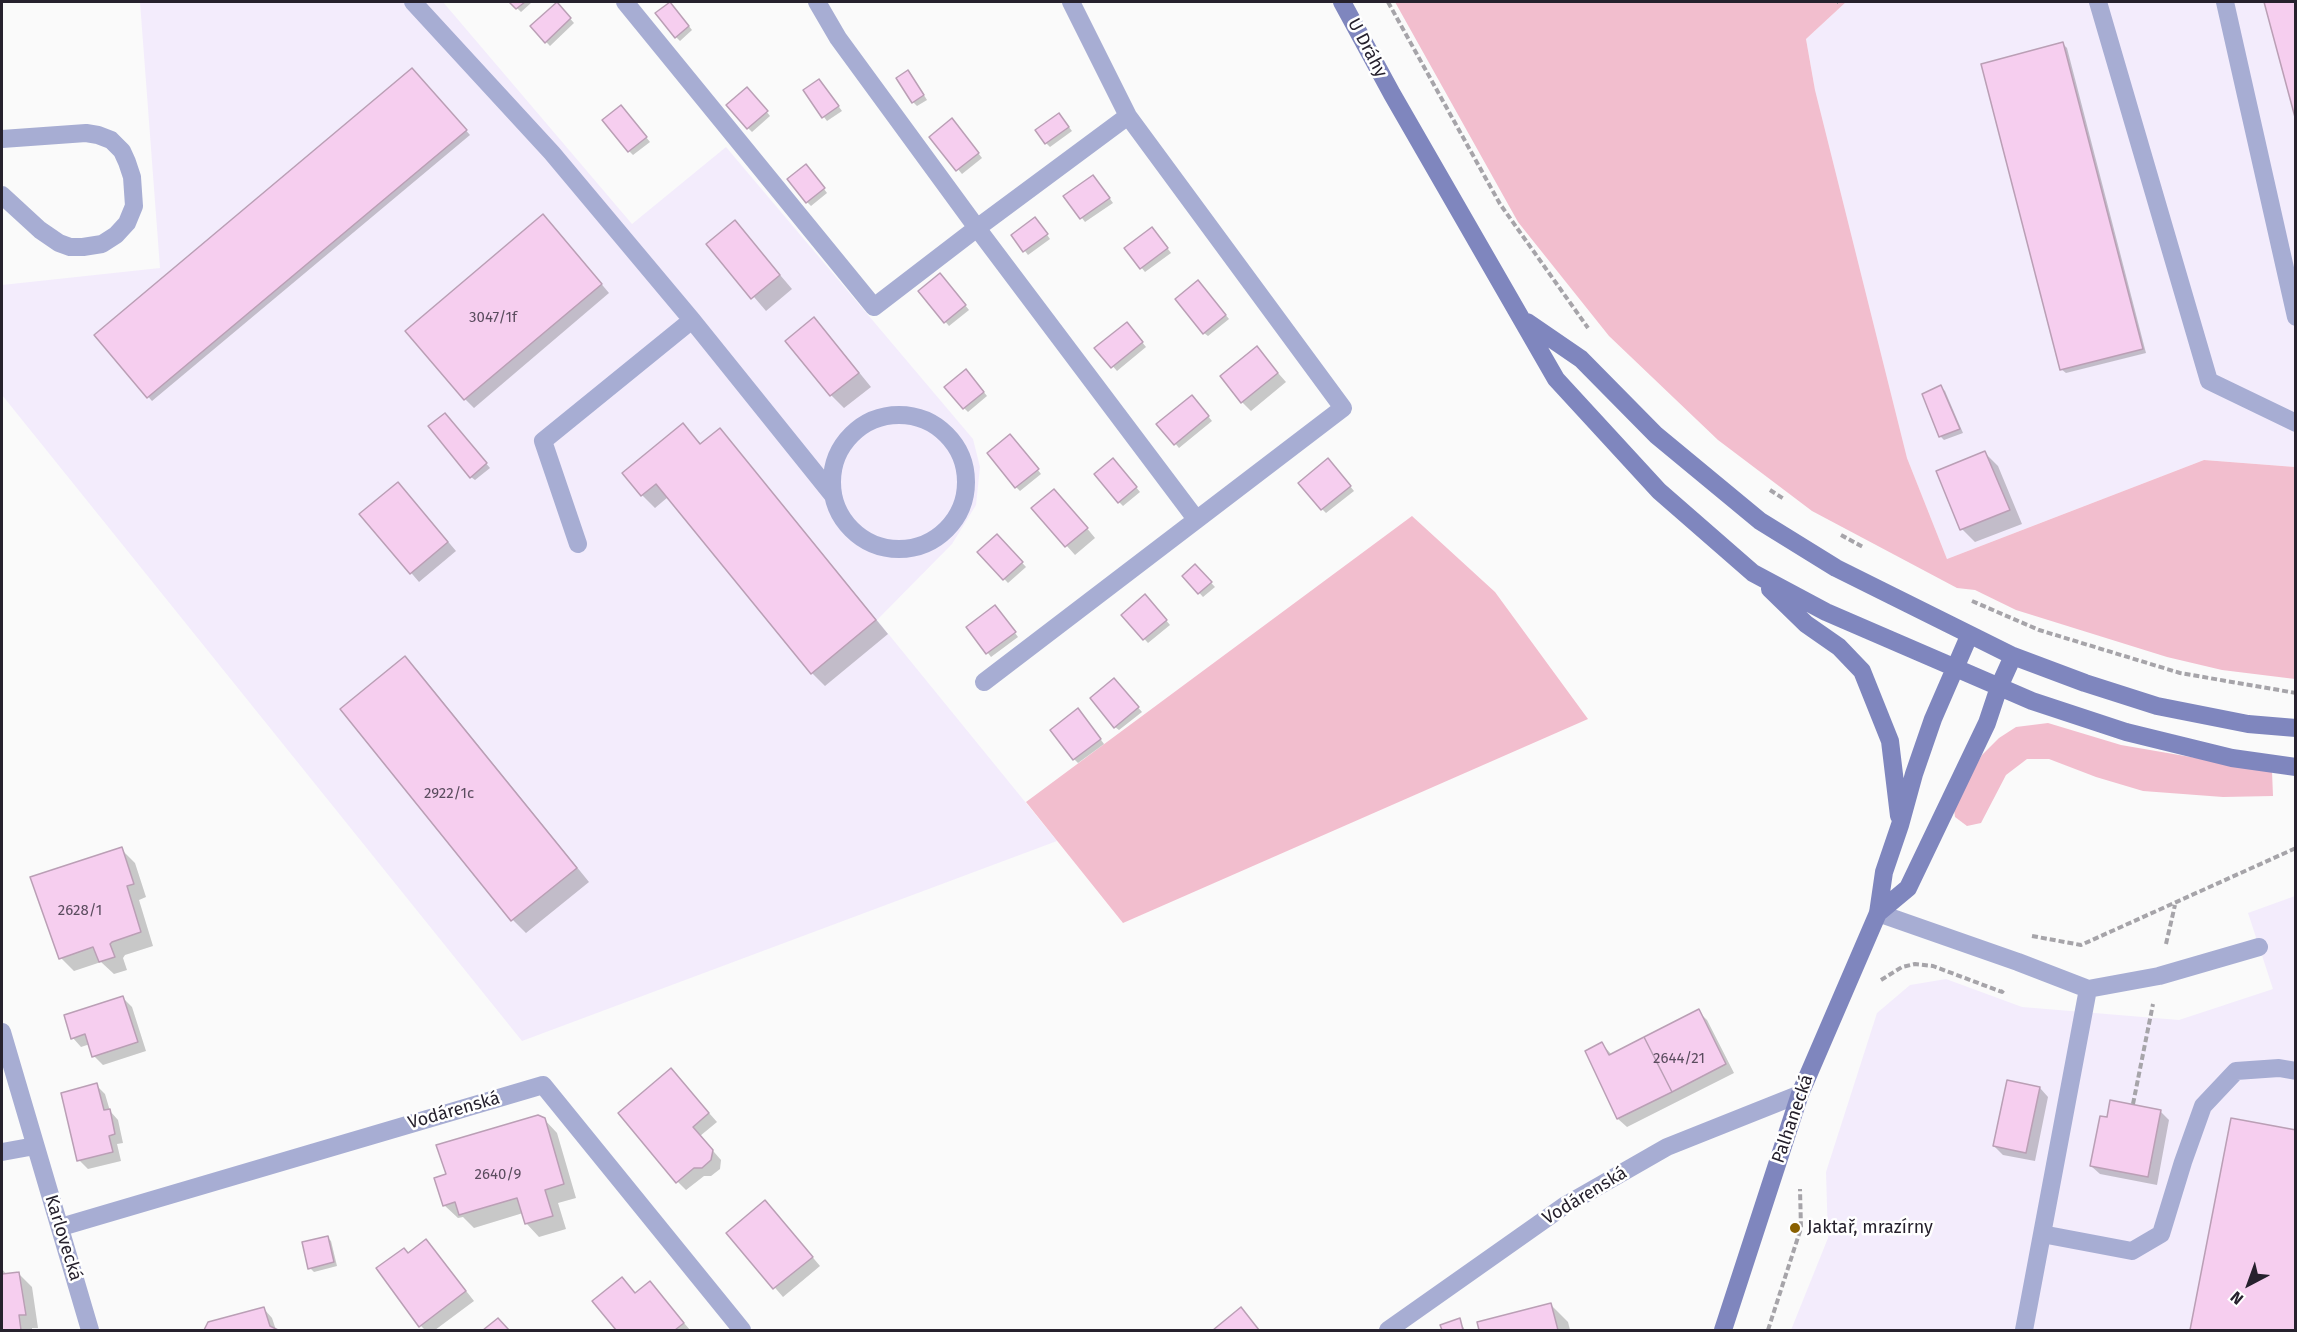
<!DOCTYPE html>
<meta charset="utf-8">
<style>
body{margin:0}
#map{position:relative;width:2297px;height:1332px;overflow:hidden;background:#fafafa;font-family:"Fira Sans",sans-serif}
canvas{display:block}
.frame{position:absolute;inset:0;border:3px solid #26212d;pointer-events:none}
.north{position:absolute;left:2219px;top:1254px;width:60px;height:60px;-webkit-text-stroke:4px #fff;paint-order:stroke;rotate:221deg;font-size:16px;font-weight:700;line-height:24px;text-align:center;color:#26212d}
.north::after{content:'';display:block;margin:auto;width:21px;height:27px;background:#26212d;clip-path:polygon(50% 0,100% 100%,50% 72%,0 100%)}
</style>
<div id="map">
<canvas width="2297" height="1332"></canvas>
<div class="frame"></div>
<div class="north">N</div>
</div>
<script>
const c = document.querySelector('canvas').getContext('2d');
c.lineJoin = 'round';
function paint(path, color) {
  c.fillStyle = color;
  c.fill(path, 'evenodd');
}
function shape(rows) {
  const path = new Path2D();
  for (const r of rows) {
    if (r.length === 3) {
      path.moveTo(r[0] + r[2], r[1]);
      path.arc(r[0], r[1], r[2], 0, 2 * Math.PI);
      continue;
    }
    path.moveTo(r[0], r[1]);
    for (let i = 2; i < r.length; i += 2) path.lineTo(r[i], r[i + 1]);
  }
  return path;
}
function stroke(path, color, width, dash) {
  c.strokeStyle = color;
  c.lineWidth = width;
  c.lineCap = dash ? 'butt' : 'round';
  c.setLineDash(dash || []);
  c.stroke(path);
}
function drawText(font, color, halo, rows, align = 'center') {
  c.font = font + ' "Fira Sans",sans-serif';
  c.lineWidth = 5;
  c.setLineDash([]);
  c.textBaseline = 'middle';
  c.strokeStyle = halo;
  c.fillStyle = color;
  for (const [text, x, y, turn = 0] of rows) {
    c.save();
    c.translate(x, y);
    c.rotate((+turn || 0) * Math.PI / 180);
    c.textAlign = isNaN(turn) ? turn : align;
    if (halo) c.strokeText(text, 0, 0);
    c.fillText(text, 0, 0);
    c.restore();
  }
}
const built = shape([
 [140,2,443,2,632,224,726,147,973,439,980,467,976,505,952,544,877,620,1057,841,522,1041,2,395,2,285,160,268],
 [1846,2,2295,2,2295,467,2204,460,1947,559,1907,458,1815,90,1806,39],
 [2295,896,2295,1330,1791,1330,1828,1238,1826,1172,1877,1013,1910,985,1946,979,2022,1007,2179,1020,2273,989,2248,913]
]);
const green = shape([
 [1395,2,1846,2,1806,39,1815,90,1907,458,1947,559,2204,460,2295,467,2295,679,2222,670,2167,657,2016,610,1975,590,1957,588,1812,511,1718,440,1609,336,1518,222],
 [1412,516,1495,592,1588,719,1123,923,1026,802],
 [2048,723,2121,745,2272,771,2273,796,2223,797,2143,791,2096,777,2049,759,2027,759,2006,775,1981,823,1967,826,1955,817,1953,803,1982,755,1999,738,2016,727]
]);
const shadow = shape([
 [511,2,530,2,531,3,521,12],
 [557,4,574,23,550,46,532,27],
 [674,7,692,30,680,41,676,37],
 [2063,44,2067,48,2146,353,2066,373,2061,369],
 [416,74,470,135,152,401,96,336],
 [912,76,927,100,917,106,913,102],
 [823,85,842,111,827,121,824,117],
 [751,93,770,116,752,132,748,128],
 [625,111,650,142,633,155,629,151],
 [1063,119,1072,131,1050,147,1046,143],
 [956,124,982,158,962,174,931,137],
 [810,170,827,193,811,206,807,202],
 [1097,181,1113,203,1085,222,1065,196],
 [735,222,792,289,766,311,709,244],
 [1039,223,1050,239,1028,255,1013,235],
 [552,225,609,293,474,408,465,399],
 [1156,233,1171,253,1145,272,1126,249],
 [944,279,969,310,949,326,920,292],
 [1202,286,1229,319,1208,336,1204,333],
 [814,319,827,333,871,387,844,408,831,395],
 [1130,327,1146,347,1117,371,1097,348],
 [1256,348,1286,382,1251,411,1242,402],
 [970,375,987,396,968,412,964,408],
 [1941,387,1945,391,1963,433,1944,440,1940,436],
 [1196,401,1212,421,1179,448,1159,424],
 [448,419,490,468,475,480,471,477],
 [683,425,702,445,720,430,733,444,888,634,825,686,812,673,668,497,655,508,642,495],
 [1014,440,1041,474,1020,491,1016,487],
 [1985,453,1998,466,2022,524,1975,542,1962,529],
 [1117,464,1140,492,1123,506,1119,502],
 [1332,464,1354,491,1326,513,1322,509],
 [407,493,456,551,419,582,361,514],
 [1063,499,1095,538,1075,555,1033,508],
 [997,536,1026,567,1008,583,979,552],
 [1195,566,1215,587,1203,597,1184,576],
 [1149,600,1170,625,1148,643,1123,615],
 [999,611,1018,637,991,657,968,627],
 [405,658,418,671,589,882,526,933,513,920],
 [1118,684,1142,712,1119,730,1115,727],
 [1082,714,1104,744,1078,763,1074,759],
 [121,849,135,863,146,897,139,900,153,946,125,955,123,958,127,970,114,974,101,962,74,971,61,958],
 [123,998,132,1007,146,1051,103,1065,94,1056,90,1044,81,1047,73,1038],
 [1698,1011,1707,1020,1734,1073,1627,1127,1618,1119,1587,1052,1602,1044,1612,1055],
 [671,1070,717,1122,700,1136,721,1160,720,1169,711,1176,704,1176,686,1190,678,1182],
 [96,1085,105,1094,110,1111,118,1120,123,1143,117,1144,121,1161,88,1169,79,1160],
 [2040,1088,2048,1097,2035,1161,2003,1155,1994,1146],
 [2160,1111,2169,1120,2157,1185,2100,1174,2091,1166,2108,1119],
 [544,1119,557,1133,576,1198,558,1203,566,1229,539,1237,526,1223,523,1213,474,1228,463,1217,458,1218,444,1205,448,1174],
 [2232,1119,2296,1131,2296,1330,2192,1330],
 [773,1210,820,1266,783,1297,728,1233],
 [327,1237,331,1241,337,1266,314,1272,310,1268],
 [434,1250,474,1301,435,1330,425,1330,421,1326,409,1255],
 [2,1269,7,1275,18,1273,32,1287,38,1328,32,1328,32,1330,2,1330],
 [622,1279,636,1294,658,1292,690,1330,618,1330,594,1302],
 [1551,1305,1568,1322,1570,1330,1481,1330,1479,1323],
 [264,1309,272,1318,276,1330,205,1330,209,1324],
 [1241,1309,1259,1330,1215,1330],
 [1459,1320,1465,1330,1443,1330,1442,1326]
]);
const building = shape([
 [509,2,525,2,516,9,509,2],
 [557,2,571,18,545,43,530,26,557,2],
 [670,2,689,26,675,38,655,13,670,2],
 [2264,2,2296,2,2296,121,2264,2],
 [2063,42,2143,349,2060,370,1981,64,2063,42],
 [412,68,467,130,147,398,94,335,412,68],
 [908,70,924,95,912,103,896,78,908,70],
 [819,79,839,106,822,118,803,90,819,79],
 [747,87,768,111,747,129,726,105,747,87],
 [621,105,647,137,628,152,602,120,621,105],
 [1059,113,1069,127,1045,144,1035,130,1059,113],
 [952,118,979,153,956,171,929,137,952,118],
 [806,164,825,188,806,203,787,179,806,164],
 [1093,175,1110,198,1080,219,1063,196,1093,175],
 [543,214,602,284,464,400,405,331,543,214],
 [1035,217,1048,234,1023,252,1011,235,1035,217],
 [735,220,780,275,751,299,706,244,735,220],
 [1152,227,1168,248,1140,269,1124,248,1152,227],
 [940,273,966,305,944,323,918,291,940,273],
 [1198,280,1226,315,1203,334,1175,299,1198,280],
 [814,317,859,373,830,396,785,341,814,317],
 [1127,322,1143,342,1111,368,1094,348,1127,322],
 [1257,346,1278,373,1241,403,1220,376,1257,346],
 [966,369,984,392,963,409,944,387,966,369],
 [1941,385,1960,429,1939,437,1922,394,1941,385],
 [1192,395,1209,416,1174,445,1156,424,1192,395],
 [445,413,487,463,470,478,428,426,445,413],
 [683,423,700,444,720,428,876,620,811,674,656,484,641,496,622,473,683,423],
 [1010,434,1039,469,1015,488,987,453,1010,434],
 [1985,451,2010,510,1960,530,1936,471,1985,451],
 [1113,458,1137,487,1118,503,1094,474,1113,458],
 [1328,458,1351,486,1321,510,1298,483,1328,458],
 [398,482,448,542,410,574,359,514,398,482],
 [1054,489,1088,528,1065,547,1031,508,1054,489],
 [997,534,1023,562,1003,580,977,552,997,534],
 [1195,564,1212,582,1198,594,1182,576,1195,564],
 [1145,594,1167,620,1143,640,1121,615,1145,594],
 [995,605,1016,632,986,654,966,627,995,605],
 [405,656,577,868,511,921,340,709,405,656],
 [1114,678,1139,707,1114,728,1090,698,1114,678],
 [1078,708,1101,739,1073,760,1050,730,1078,708],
 [122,847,134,884,127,886,141,932,112,942,110,944,115,957,99,962,93,947,59,959,30,877,122,847],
 [123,996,138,1042,92,1057,85,1034,71,1039,64,1015,123,996],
 [1699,1009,1726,1064,1672,1092,1644,1037,1699,1009],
 [1644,1037,1672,1092,1617,1119,1585,1051,1602,1042,1609,1055,1644,1037],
 [671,1068,709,1113,693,1127,713,1150,711,1160,702,1168,694,1168,676,1183,618,1113,671,1068],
 [2007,1080,2040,1087,2026,1153,1993,1146,2007,1080],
 [97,1083,104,1110,110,1109,115,1134,109,1136,113,1152,77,1161,61,1093,97,1083],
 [2110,1100,2161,1110,2148,1177,2090,1166,2100,1116,2107,1117,2110,1100],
 [538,1115,545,1118,564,1184,545,1190,553,1216,525,1224,517,1198,459,1215,455,1202,443,1206,434,1178,446,1174,436,1145,538,1115],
 [2231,1118,2296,1130,2296,1330,2190,1330,2231,1118],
 [765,1200,813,1257,773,1289,726,1233,765,1200],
 [328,1236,334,1262,308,1269,302,1242,328,1236],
 [426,1239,466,1291,419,1327,376,1268,404,1248,408,1253,426,1239],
 [19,1272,26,1315,19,1315,21,1330,2,1330,2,1274,19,1272],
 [622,1277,635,1293,650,1281,684,1323,675,1330,616,1330,592,1301,622,1277],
 [1551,1303,1558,1330,1479,1330,1477,1322,1551,1303],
 [264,1307,270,1326,278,1330,204,1330,208,1322,264,1307],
 [1241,1307,1259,1330,1213,1330,1241,1307],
 [498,1318,509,1330,483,1330,498,1318],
 [1460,1318,1463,1330,1442,1330,1440,1325,1460,1318]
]);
const path = shape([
 [1388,2,1500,204,1588,328],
 [1837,2,1838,2],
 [1770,490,1784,499],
 [1841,535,1863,547],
 [1972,601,2039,630,2180,673,2296,693],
 [2032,936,2081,945,2296,848],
 [2166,944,2175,905],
 [1881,980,1902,967,1915,964,1933,966,2002,992,2005,988],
 [2133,1104,2153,1004],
 [1768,1330,1801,1228,1800,1189]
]);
const lane = shape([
 [413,2,552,153,692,320,832,494],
 [2098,2,2209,381,2296,423],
 [2225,2,2296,317],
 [2,139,86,133,98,135,111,140,122,151,127,162,132,177,134,206,127,223,116,235,102,244,83,247,70,247,59,243,40,230,2,195],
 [899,482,67],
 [578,544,543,441,692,320],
 [1878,913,2018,962,2088,989,2159,976,2259,947],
 [2042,1234,2132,1251,2161,1234,2183,1162,2203,1106,2236,1071,2279,1068,2296,1071],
 [2024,1330,2088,989]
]);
const street = shape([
 [625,2,874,307,977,228,1128,116],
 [817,2,838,38,977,228,1196,519],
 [984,682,1343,408,1128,116,1071,2],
 [2,1032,90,1330],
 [2,1152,35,1146],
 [61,1227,543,1085,742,1330],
 [1388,1330,1564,1206,1667,1147,1800,1094]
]);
const secondary = shape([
 [1342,2,1392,94,1556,379,1659,491,1753,573,1826,612,2032,701,2126,732,2232,758,2296,767],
 [1527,322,1581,359,1656,435,1760,521,1836,568,2013,656,2085,683,2157,706,2248,724,2296,728],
 [1770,589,1806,624,1839,647,1862,671,1890,741,1899,816],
 [1878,913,1908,888,1987,723,1999,687,2013,656],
 [1723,1330,1800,1094,1878,913,1884,872,1900,825,1914,774,1933,719,1969,636]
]);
const markers = [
 [1795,1228,6,"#896000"]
];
const numberNames = [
 ["3047/1f",493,318],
 ["2922/1c",449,794],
 ["2628/1",80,911],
 ["2644/21",1679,1059],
 ["2640/9",498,1175]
];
const streetNames = [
 ["U Dráhy",1367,48,62],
 ["Vodárenská",454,1111,-16],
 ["Palhanecká",1793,1119,-71],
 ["Vodárenská",1585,1196,-31],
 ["Karlovecká",63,1238,73]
];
const poiNames = [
 ["Jaktař, mrazírny",1807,1228]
];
paint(built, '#f3ecfc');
paint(green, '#f2bece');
paint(shadow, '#0003');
paint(building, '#f6ceef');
stroke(building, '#ba9fb5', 1.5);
stroke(path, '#a6a4a9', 4, [6, 3]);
stroke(lane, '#a7add3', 18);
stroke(street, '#a7add3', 18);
stroke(secondary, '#7f86be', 18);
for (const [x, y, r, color] of markers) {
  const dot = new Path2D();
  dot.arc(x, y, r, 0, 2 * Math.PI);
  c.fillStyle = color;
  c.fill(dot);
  stroke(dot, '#fff', 2);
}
drawText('15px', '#5a4c5e', null, numberNames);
drawText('18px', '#26212d', '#fff', streetNames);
drawText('18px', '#26212d', '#fff', poiNames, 'left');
</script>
